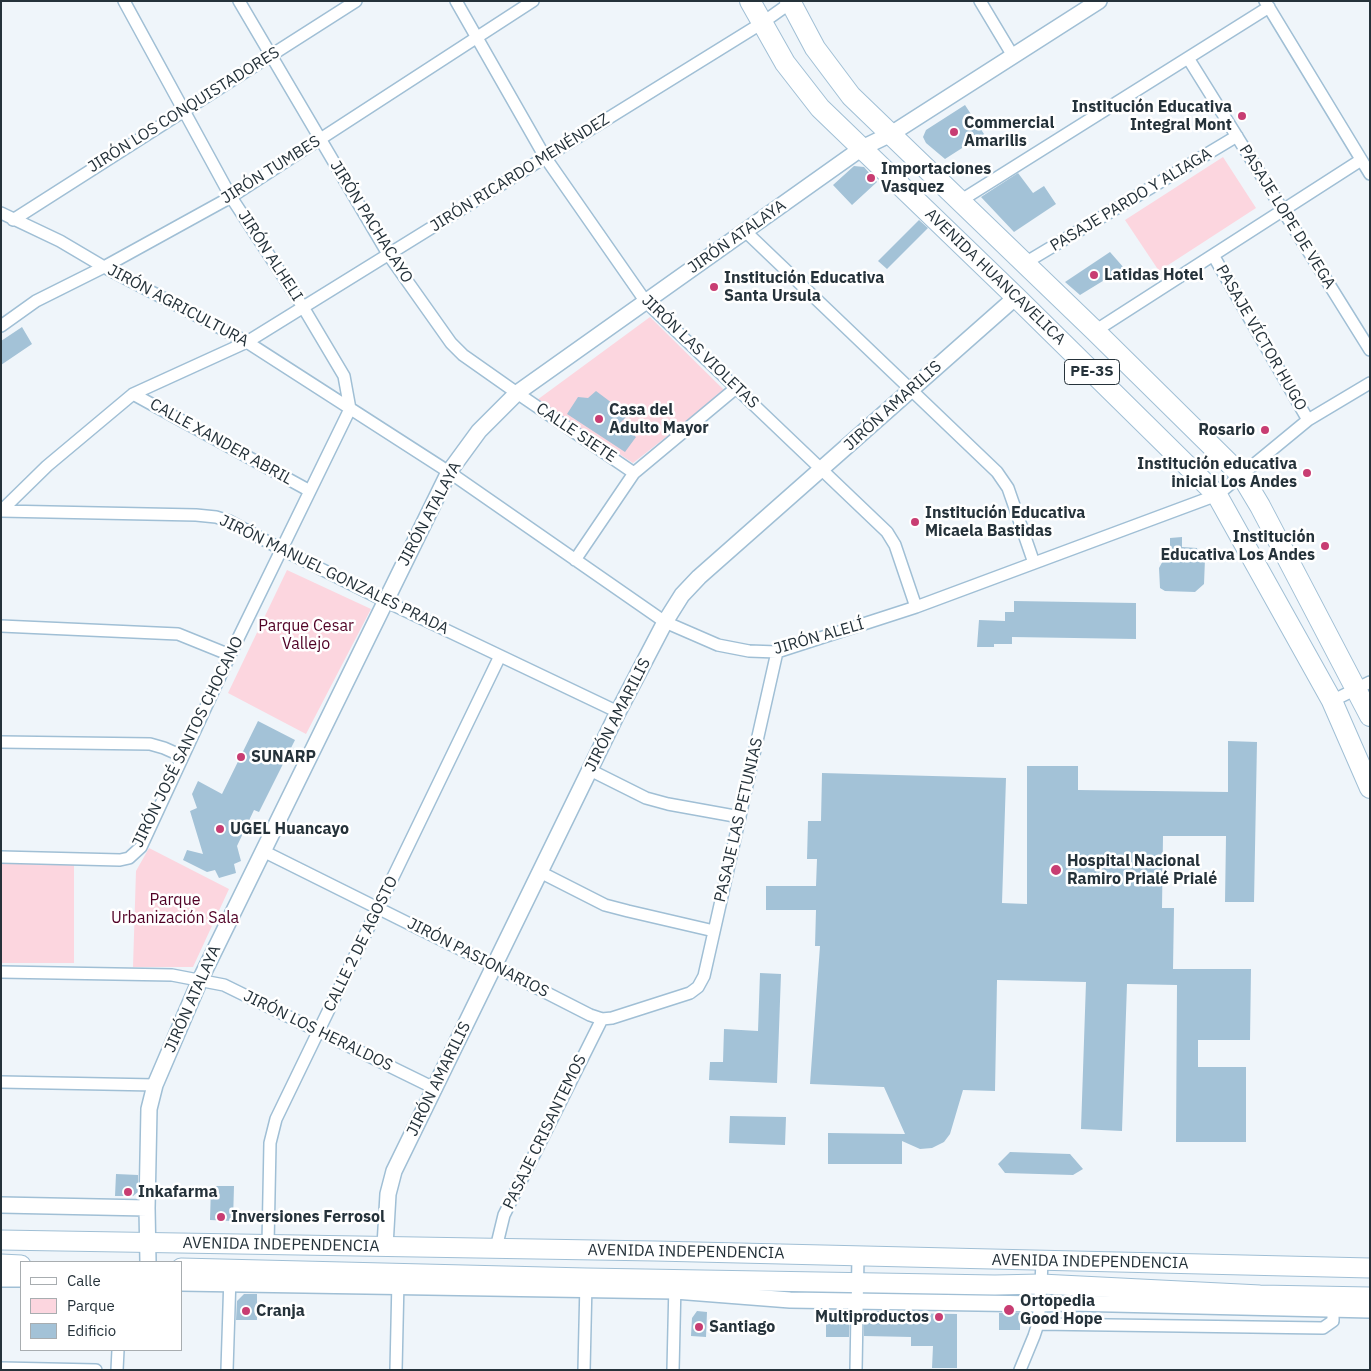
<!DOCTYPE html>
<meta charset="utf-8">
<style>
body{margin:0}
#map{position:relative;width:1371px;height:1371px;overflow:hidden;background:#eff5fa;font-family:"IBM Plex Sans",sans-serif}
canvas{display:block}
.frame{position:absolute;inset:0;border:2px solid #25323a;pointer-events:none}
.legend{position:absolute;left:20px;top:1261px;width:162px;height:90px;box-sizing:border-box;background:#fff;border:1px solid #a8adb0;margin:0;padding:6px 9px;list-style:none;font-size:15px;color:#25323a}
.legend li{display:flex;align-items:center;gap:10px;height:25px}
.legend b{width:25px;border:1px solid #a8adb0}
</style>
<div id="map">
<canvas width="1371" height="1371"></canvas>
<div class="frame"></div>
<ul class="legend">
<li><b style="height:6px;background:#fff"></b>Calle</li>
<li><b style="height:14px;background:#fcd6df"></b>Parque</li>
<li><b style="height:14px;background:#a3c2d7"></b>Edificio</li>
</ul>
</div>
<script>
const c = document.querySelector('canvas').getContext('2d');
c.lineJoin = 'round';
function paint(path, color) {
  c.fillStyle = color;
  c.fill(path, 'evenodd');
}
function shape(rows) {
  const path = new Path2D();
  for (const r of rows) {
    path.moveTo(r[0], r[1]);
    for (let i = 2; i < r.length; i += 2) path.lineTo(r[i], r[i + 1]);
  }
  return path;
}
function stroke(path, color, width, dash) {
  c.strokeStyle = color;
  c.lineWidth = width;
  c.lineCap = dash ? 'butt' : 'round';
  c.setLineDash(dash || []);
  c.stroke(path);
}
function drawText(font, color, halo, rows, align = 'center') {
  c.font = font + ' "IBM Plex Sans",sans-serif';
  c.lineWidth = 5;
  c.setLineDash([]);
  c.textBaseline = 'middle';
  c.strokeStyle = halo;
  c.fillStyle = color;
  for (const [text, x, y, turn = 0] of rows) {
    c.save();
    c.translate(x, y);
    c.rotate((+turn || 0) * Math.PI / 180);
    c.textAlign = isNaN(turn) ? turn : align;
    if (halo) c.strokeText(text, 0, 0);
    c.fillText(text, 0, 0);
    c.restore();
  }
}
const green = shape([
 [1223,157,1256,208,1159,271,1125,220],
 [650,317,725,391,633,463,537,400],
 [287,570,371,609,306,734,228,693],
 [149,848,229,889,193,967,133,967,136,871],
 [1,862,74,863,74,963,1,963]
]);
const building = shape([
 [965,105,984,134,945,159,926,143,923,137,926,130],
 [854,166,864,167,877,182,852,205,833,185],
 [1018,173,1033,193,1044,186,1056,204,1014,232,981,197],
 [919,220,928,228,887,269,878,261],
 [1110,252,1124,268,1080,295,1065,282],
 [22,327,32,344,1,365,1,341],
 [596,391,628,415,619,424,636,437,625,452,567,414,578,397,588,398],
 [1182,537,1182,547,1197,548,1198,554,1205,559,1204,584,1195,592,1165,591,1160,588,1159,568,1170,548,1170,538],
 [1014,601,1136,603,1136,639,1012,637,1012,644,994,644,994,647,977,647,979,620,1005,621,1005,612,1014,612],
 [258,721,295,740,259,812,254,810,237,846,241,861,234,864,236,873,219,878,215,870,207,872,183,860,187,850,203,854,190,811,197,808,192,794,198,781,222,794],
 [1228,741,1257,742,1254,902,1225,902,1226,836,1163,836,1162,908,1174,908,1173,969,1251,969,1250,1040,1198,1040,1198,1067,1246,1067,1246,1142,1176,1142,1177,985,1127,984,1122,1131,1081,1129,1086,982,997,980,995,1091,963,1090,950,1134,944,1142,932,1148,920,1149,902,1141,902,1164,828,1164,828,1133,905,1134,884,1087,810,1084,820,946,815,946,816,910,766,910,766,886,816,886,817,859,807,859,808,821,821,821,822,773,1006,778,1002,903,1027,904,1027,766,1078,766,1078,790,1228,792],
 [760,973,781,974,777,1083,709,1080,710,1062,723,1062,724,1029,758,1031],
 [730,1116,786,1117,785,1145,729,1143],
 [1010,1152,1070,1154,1083,1169,1073,1175,1005,1173,998,1164],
 [116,1174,138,1175,138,1192,133,1196,115,1196],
 [211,1186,234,1186,233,1221,210,1220],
 [244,1294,257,1294,257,1320,236,1320,237,1301],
 [697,1311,707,1312,706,1337,691,1336,692,1318],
 [826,1311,850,1311,849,1337,826,1337],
 [870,1311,890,1311,890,1313,957,1314,957,1368,932,1368,933,1346,911,1346,911,1337,864,1336,864,1316],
 [999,1313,1020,1313,1020,1330,999,1330]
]);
const minor = shape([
 [124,1,231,197,303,307,344,376,350,409],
 [239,1,388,254,451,343,463,355,517,393,634,473],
 [456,1,545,157,646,302,887,532,895,545,916,607],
 [980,1,1013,56],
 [1265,1,1370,174],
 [1188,58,1370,350],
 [960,201,1269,7],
 [1,213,60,241,104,267,247,342,449,472,665,622,718,645,749,651,777,652,916,607,1217,495,1308,420,1370,383],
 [13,220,356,1],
 [745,231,997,472,1008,488,1034,563],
 [1213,255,1308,420],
 [1025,263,1237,136],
 [1,326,36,301,104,267,231,197,533,1],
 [1095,331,1361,160],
 [133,394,310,491],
 [1,511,47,466,133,394,247,342,762,23,793,1],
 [1,511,196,515,216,517,229,521,281,549,385,601,618,712],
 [575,560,634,473,736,388],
 [1,626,178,634,230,655],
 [1332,701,1370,682],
 [1,742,150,744,164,748,182,756],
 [590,770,646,798,668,804,740,817],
 [263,851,494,966,590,1015,602,1019,612,1018,690,993,698,987,704,976,777,652],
 [1,857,120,860,129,858,141,847,230,655,350,409],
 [540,872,605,905,628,911,714,931],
 [1,972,172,975,224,985,434,1088],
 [1,1082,155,1085],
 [268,1244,270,1143,276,1119,500,656],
 [496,1248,504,1215,602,1019],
 [1038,1324,1323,1328,1333,1321,1333,1308],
 [1,1368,96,1370],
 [117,1370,118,1350],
 [227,1370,230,1276],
 [396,1370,398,1280],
 [584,1370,586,1282],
 [673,1370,675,1283],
 [856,1370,858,1256],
 [1020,1370,1034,1336,1038,1324,1041,1284,1042,1261]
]);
const tertiary = shape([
 [1,1205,147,1208],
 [385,1246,388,1194,394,1171,618,712,665,622,682,595,699,577,1016,297],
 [148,1262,147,1208,149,1109,155,1085,200,980,449,472,479,431,517,393,862,148,891,134,1099,1],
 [1,1279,21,1279],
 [181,1283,675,1291,790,1300,1040,1304,1070,1303,1370,1310]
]);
const primary = shape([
 [1,1240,655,1251,1370,1268],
 [1,1264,21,1265],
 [181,1268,586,1278,995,1285,1041,1284,1260,1295,1370,1297]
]);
const trunk = shape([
 [750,1,785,63,820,108,1016,297,1217,495,1332,701,1370,788],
 [790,1,815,48,851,96,1095,331,1242,476,1260,506,1370,716]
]);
const markers = [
 [1242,116,5,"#c83d72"],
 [954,132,5,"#c83d72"],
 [871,178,5,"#c83d72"],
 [1094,275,5,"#c83d72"],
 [714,287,5,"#c83d72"],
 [599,419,5,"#c83d72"],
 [1265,430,5,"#c83d72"],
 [1307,473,5,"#c83d72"],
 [915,522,5,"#c83d72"],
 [1325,546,5,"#c83d72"],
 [241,757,5,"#c83d72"],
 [220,829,5,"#c83d72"],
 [1056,870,6,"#c83d72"],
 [128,1192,5,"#c83d72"],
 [221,1217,5,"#c83d72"],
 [1009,1310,6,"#c83d72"],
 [246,1311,5,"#c83d72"],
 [939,1317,5,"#c83d72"],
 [699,1327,5,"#c83d72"]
];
const shields = [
 [1092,372,55]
];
const shieldNames = [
 ["PE-3S",1092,372]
];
const poiNames = [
 ["Institución Educativa",1232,107,"right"],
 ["Integral Mont",1232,125,"right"],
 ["Commercial",964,123],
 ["Amarilis",964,141],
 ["Importaciones",881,169],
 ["Vasquez",881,187],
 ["Latidas Hotel",1104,275],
 ["Institución Educativa",724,278],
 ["Santa Ursula",724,296],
 ["Casa del",609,410],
 ["Adulto Mayor",609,428],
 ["Rosario",1255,430,"right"],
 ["Institución educativa",1297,464,"right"],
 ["inicial Los Andes",1297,482,"right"],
 ["Institución Educativa",925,513],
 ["Micaela Bastidas",925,531],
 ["Institución",1315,537,"right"],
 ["Educativa Los Andes",1315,555,"right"],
 ["SUNARP",251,757],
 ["UGEL Huancayo",230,829],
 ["Hospital Nacional",1067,861],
 ["Ramiro Prialé Prialé",1067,879],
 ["Inkafarma",138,1192],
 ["Inversiones Ferrosol",231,1217],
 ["Ortopedia",1020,1301],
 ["Good Hope",1020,1319],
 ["Cranja",256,1311],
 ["Multiproductos",929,1317,"right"],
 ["Santiago",709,1327]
];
const streetNames = [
 ["JIRÓN LOS CONQUISTADORES",184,110,-32],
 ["JIRÓN TUMBES",271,170,-32],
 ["JIRÓN RICARDO MENÉNDEZ",520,173,-32],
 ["PASAJE PARDO Y ALIAGA",1131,200,-31],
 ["PASAJE LOPE DE VEGA",1287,217,58],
 ["JIRÓN PACHACAYO",371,222,58],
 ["JIRÓN ATALAYA",737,237,-35],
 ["JIRÓN ALHELI",270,256,57],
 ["AVENIDA HUANCAVELICA",995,277,44],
 ["JIRÓN AGRICULTURA",178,306,28],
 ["PASAJE VÍCTOR HUGO",1261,338,60],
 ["JIRÓN LAS VIOLETAS",700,352,44],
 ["JIRÓN AMARILIS",893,406,-42],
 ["CALLE SIETE",576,433,34],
 ["CALLE XANDER ABRIL",221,442,29],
 ["JIRÓN ATALAYA",430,514,-62],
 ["JIRÓN MANUEL GONZALES PRADA",334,575,26],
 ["JIRÓN ALELÍ",819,637,-16],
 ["JIRÓN AMARILIS",618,715,-63],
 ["JIRÓN JOSÉ SANTOS CHOCANO",188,742,-64],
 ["PASAJE LAS PETUNIAS",739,820,-77],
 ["CALLE 2 DE AGOSTO",361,944,-64],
 ["JIRÓN PASIONARIOS",478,958,27],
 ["JIRÓN ATALAYA",193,999,-66],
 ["JIRÓN LOS HERALDOS",318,1031,26],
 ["JIRÓN AMARILIS",439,1079,-64],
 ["PASAJE CRISANTEMOS",545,1132,-64],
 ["AVENIDA INDEPENDENCIA",281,1245,1],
 ["AVENIDA INDEPENDENCIA",686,1252,1],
 ["AVENIDA INDEPENDENCIA",1090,1262,1]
];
const parkNames = [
 ["Parque Cesar",306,626],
 ["Vallejo",306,644],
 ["Parque",175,900],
 ["Urbanización Sala",175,918]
];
paint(green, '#fcd6df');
paint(building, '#a3c2d7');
stroke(minor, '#a0bfd5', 14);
stroke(tertiary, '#a0bfd5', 18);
stroke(primary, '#a0bfd5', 21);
stroke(trunk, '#a0bfd5', 22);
stroke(minor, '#fff', 11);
stroke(tertiary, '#fff', 15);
stroke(primary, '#fff', 19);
stroke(trunk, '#fff', 20);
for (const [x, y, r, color] of markers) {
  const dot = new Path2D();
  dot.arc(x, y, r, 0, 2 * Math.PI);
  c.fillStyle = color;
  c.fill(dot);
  stroke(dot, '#fff', 2);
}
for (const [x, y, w] of shields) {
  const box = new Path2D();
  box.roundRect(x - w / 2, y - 12.5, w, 25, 4);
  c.fillStyle = '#fff';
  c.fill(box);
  stroke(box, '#25323a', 1);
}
drawText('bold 15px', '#25323a', null, shieldNames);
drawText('bold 16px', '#25323a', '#fff', poiNames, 'left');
drawText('16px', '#25323a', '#fff', streetNames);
drawText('16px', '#510226', '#fff', parkNames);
</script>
